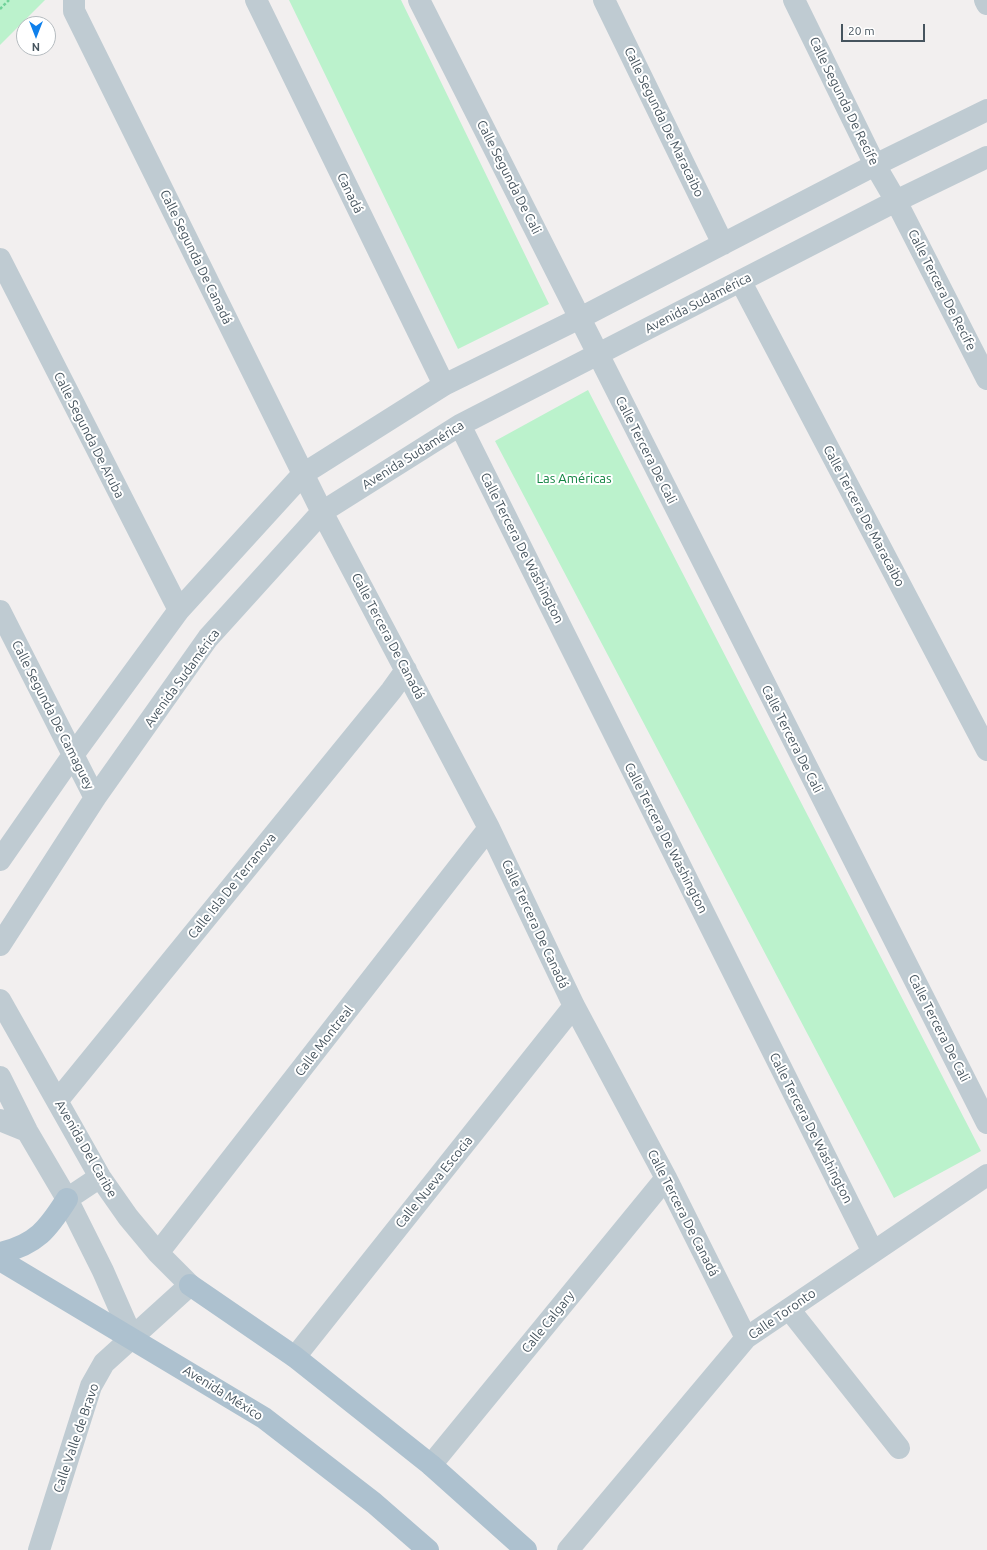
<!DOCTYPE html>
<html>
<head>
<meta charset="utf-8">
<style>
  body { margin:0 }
  #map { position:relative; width:987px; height:1550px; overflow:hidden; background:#f2efef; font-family:Ubuntu,sans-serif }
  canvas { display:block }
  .north { position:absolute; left:16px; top:16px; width:40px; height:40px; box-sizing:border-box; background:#fff; border:1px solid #b5bbbf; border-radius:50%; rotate:180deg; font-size:11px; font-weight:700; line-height:16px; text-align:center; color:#46545e }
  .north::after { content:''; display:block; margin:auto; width:14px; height:18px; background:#0f80ec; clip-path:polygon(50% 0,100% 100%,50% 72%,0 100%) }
  .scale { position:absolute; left:841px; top:24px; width:84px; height:18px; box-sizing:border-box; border:2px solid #46545e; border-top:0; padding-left:5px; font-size:12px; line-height:14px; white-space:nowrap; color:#46545e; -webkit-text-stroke:3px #fff; paint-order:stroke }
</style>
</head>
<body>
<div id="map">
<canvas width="987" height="1550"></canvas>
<div class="north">N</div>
<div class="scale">20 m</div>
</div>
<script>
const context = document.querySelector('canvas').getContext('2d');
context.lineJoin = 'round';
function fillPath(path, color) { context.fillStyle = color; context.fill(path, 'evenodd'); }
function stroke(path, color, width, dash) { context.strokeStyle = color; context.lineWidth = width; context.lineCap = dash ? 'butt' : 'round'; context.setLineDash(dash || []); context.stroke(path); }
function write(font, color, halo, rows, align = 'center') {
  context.font = font + ' Ubuntu,sans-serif'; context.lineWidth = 4; context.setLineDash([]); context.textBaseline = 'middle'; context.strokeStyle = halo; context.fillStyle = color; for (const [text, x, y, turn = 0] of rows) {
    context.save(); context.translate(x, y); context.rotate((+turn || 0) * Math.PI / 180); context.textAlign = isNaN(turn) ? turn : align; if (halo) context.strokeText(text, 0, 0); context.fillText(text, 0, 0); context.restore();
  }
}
fillPath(new Path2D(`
  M0 0H45L0 45Z
  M289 0H401L549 304 458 349Z
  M588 390 981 1151 894 1198 495 441Z`), '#bbf2cc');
stroke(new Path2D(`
  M0 9 9 0`), '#71d29a', 2.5, [3, 2]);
stroke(new Path2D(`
  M74 0V11L322 512 489 828 574 1006 666 1178 746 1338
  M256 0 444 385
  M419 0 987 1123
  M604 0 723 244
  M794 0 875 165 896 201 987 379
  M985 0 987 4
  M0 259 179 610
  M741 282 987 750
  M460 425 873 1252
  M0 611 95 798
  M0 860 73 755 179 610 303 474 444 385 580 318 875 165 987 110
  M0 945 95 798 208 638 322 512 460 425 896 201 987 157
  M0 1000 100 1177 128 1217 158 1253 190 1285 104 1363 91 1386 39 1550
  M0 1077 27 1131 67 1199 103 1271 132 1337
  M58 1100 391 691 406 670
  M0 1120 27 1131
  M67 1199 100 1177
  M158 1253 489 828
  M789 1309 899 1448
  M295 1357 574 1006
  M431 1465 666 1178
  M568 1550 746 1338 987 1175`), '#bfcbd2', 22);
stroke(new Path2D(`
  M0 1253C36 1245 48 1229 67 1199
  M0 1260 264 1418 374 1503 428 1550
  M190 1285 295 1357 431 1465 526 1550`), '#adc1cf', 22);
write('13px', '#46545e', '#fff', [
  ["Calle Segunda De Recife",844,101,64],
  ["Calle Segunda De Maracaibo",664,122,64],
  ["Calle Segunda De Cali",509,177,63],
  ["Canadá",350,193,64],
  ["Calle Segunda De Canadá",196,257,64],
  ["Calle Tercera De Recife",942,290,63],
  ["Avenida Sudamérica",698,303,-27],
  ["Calle Segunda De Aruba",89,435,63],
  ["Calle Tercera De Cali",646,450,63],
  ["Avenida Sudamérica",413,455,-32],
  ["Calle Tercera De Maracaibo",864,516,62],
  ["Calle Tercera De Washington",522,548,63],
  ["Calle Tercera De Canadá",388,636,62],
  ["Avenida Sudamérica",182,678,-54],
  ["Calle Segunda De Camaguey",53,715,63],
  ["Calle Tercera De Cali",792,739,63],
  ["Calle Tercera De Washington",666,838,63],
  ["Calle Isla De Terranova",232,886,-51],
  ["Calle Tercera De Canadá",535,924,65],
  ["Calle Tercera De Cali",939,1028,63],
  ["Calle Montreal",324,1041,-52],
  ["Calle Tercera De Washington",811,1128,63],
  ["Avenida Del Caribe",86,1149,60],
  ["Calle Nueva Escocia",434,1182,-51],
  ["Calle Tercera De Canadá",683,1213,63],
  ["Calle Toronto",782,1314,-35],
  ["Calle Calgary",548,1322,-51],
  ["Avenida México",223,1393,32],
  ["Calle Valle de Bravo",76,1438,-71]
]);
write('13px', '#128442', '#fff', [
  ["Las Américas",574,479]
]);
</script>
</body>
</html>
